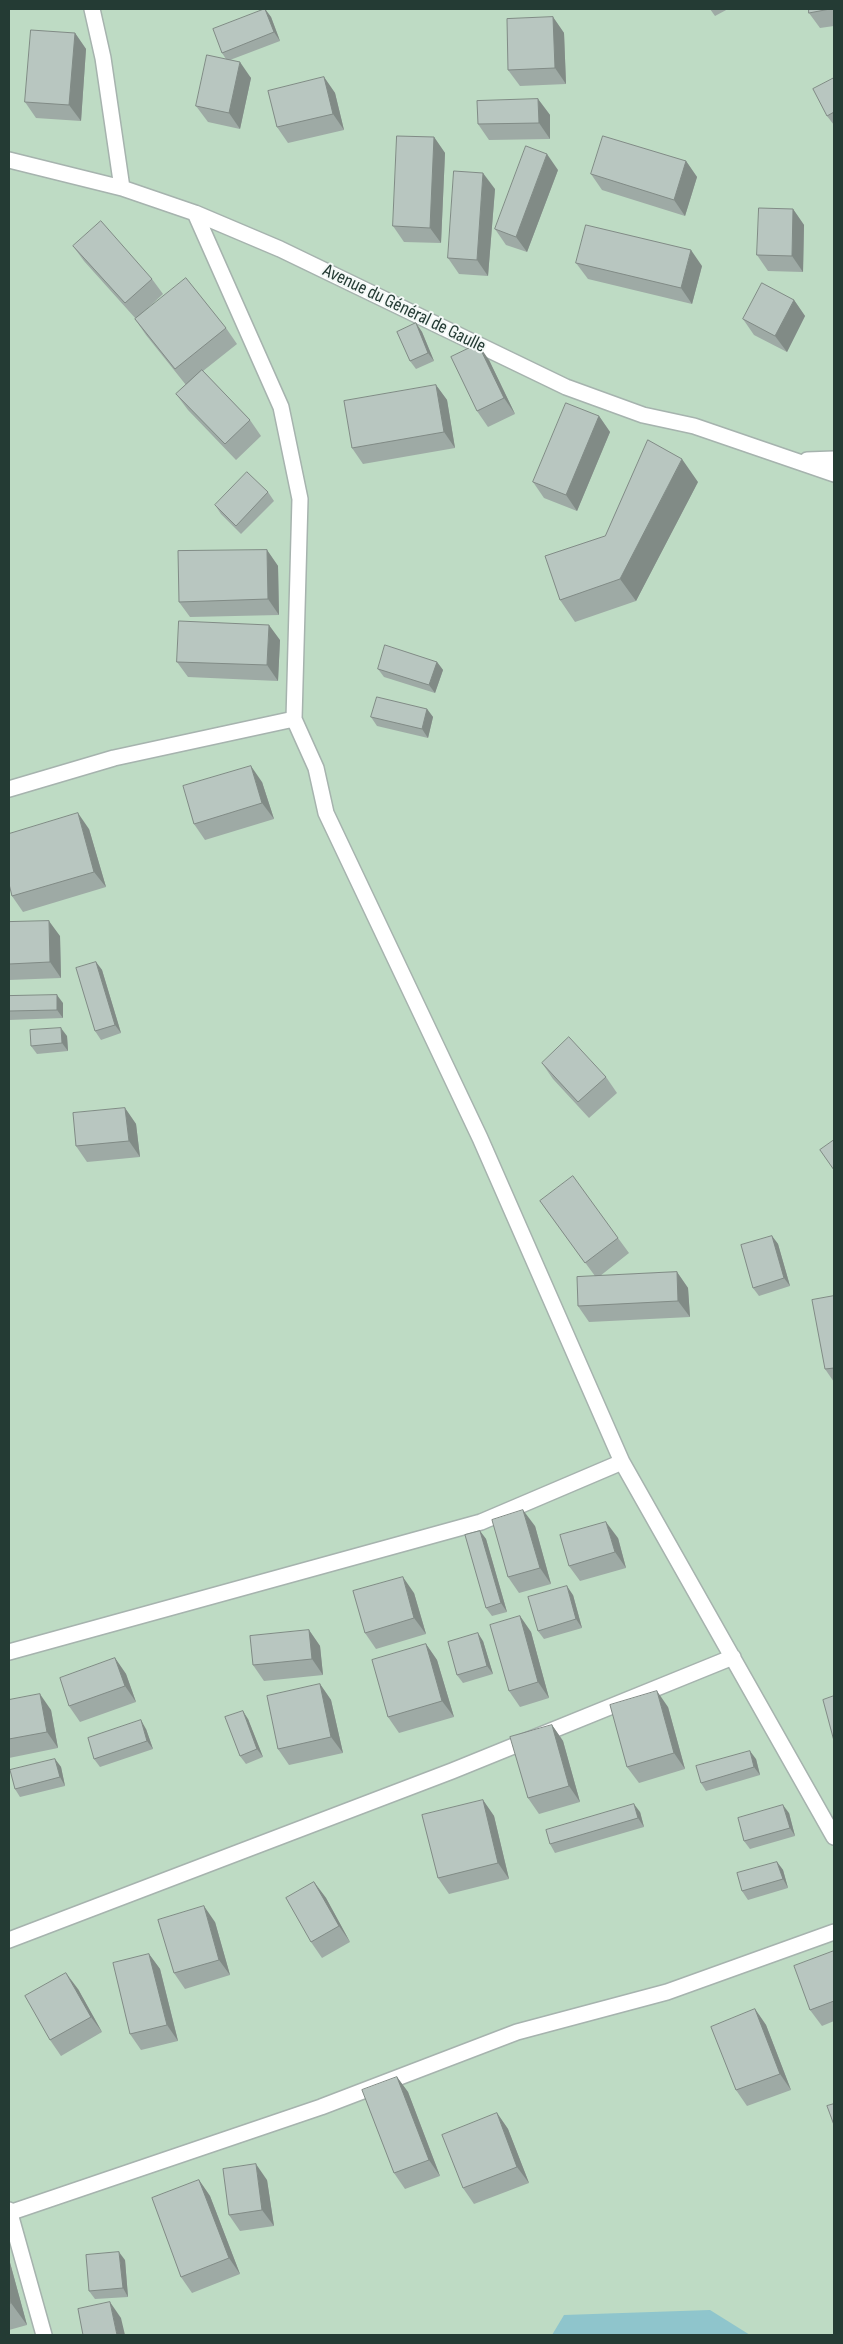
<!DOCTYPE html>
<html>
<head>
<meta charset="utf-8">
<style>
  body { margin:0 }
  #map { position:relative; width:843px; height:2344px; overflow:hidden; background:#e3ece7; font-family:"Sofia Sans Condensed",sans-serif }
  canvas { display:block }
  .frame { position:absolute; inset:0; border:10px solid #243b34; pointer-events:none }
</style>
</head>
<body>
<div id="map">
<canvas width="843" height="2344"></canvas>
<div class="frame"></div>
</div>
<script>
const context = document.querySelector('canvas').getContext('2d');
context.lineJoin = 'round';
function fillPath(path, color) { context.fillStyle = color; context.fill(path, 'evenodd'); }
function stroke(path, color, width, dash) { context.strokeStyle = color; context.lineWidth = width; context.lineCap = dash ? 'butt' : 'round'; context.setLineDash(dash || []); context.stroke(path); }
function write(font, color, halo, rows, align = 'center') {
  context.font = font + ' "Sofia Sans Condensed",sans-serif'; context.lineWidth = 4; context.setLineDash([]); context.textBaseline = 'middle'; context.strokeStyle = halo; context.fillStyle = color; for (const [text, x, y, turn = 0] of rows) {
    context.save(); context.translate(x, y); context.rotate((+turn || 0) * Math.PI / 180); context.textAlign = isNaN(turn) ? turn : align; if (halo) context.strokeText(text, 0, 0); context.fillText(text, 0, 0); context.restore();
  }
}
fillPath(new Path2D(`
  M9 9H834V2335H9Z`), '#bedbc4');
fillPath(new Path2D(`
  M710 2310 750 2335H552L564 2315Z`), '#8fc5cc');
const street = new Path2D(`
  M92 9 103 58 122 188
  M9 160 122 188 195 213 280 249 566 387 643 415 694 426 834 474
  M195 213 281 407 300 499 294 719 316 768 326 813 480 1138 622 1462 834 1837
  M807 460 834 459
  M9 789 114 758 294 719
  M9 1652 481 1522 622 1462
  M9 1940 452 1771 733 1657
  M9 2210 44 2335
  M9 2213 321 2107 517 2032 667 1992 834 1932`);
stroke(street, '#a6b3ae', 18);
stroke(street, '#fff', 15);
fillPath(new Path2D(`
  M265 9 271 17 280 41 230 60 251 78 240 129 208 122 196 106 226 59 222 53Z
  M710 9H728L715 16Z
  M809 9H834V26L820 28 809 13Z
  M553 17 564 33 566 84 520 86 508 70Z
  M75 33 86 49 81 121 36 118 25 102Z
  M324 77 335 93 344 130 288 143 277 127Z
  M834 78V125L827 116Z
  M538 99 550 115V139L489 140 478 124Z
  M434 137 445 153 441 243 404 242 393 226Z
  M686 161 697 177 685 216 602 190 591 174Z
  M558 170 527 252 506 245 495 229Z
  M495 189 488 276 459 274 448 258Z
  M793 209 804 225 803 272 768 271 757 255Z
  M73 246 152 279 163 294 136 319 226 328 237 344 203 371 250 420 261 436 236 460 188 410 176 394 186 385 146 335 135 319H136L84 261Z
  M576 263 702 266 692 304 588 279Z
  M794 300 805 316 787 352 754 335 743 319Z
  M416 323 422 332 434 361 416 369 410 361Z
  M489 360 515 414 488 427 477 411Z
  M436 385 447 400 455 448 363 464 352 448Z
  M599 416 610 432 577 511 544 498 533 482Z
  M698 482 636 601 575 622 560 600 605 536Z
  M268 492 274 501 241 534 221 514 215 505Z
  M267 550 278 566 279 615 190 617 179 602Z
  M280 640 278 681 188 677 177 662Z
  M437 662 443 670 435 693 384 677 378 669Z
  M427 709 433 717 428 738 377 726 371 717Z
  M262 782 274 819 205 840 194 824Z
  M89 829 106 887 23 912 12 896Z
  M9 922 60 936 61 978 9 980Z
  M96 962 102 970 121 1033 101 1040 95 1031Z
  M9 996 63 1003V1018L9 1020Z
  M67 1036 68 1051 37 1054 31 1046Z
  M542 1063 606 1077 617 1093 589 1118 553 1079Z
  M125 1108 136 1124 140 1157 87 1162 76 1146Z
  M540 1201 618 1238 629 1253 600 1276 677 1272 688 1288 690 1317 589 1322 578 1306 595 1276Z
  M772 1236 778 1244 790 1286 759 1296 753 1288Z
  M834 1296V1382L825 1369Z
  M535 1526 551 1584 519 1593 508 1577Z
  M480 1531 486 1539 507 1612 492 1616 486 1608Z
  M618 1538 626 1568 580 1581 569 1566Z
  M414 1593 426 1634 376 1649 365 1633Z
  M573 1595 582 1628 544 1639 538 1631Z
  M520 1616 531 1632 549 1698 520 1707 509 1691Z
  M309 1630 320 1646 323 1675 264 1681 253 1665Z
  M483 1641 493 1674 463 1683 457 1675Z
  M426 1644 437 1660 454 1717 399 1733 388 1717Z
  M115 1658 126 1674 136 1702 80 1722 69 1706Z
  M320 1684 331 1700 343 1753 289 1765 278 1749Z
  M9 1700 51 1710 58 1748 9 1758Z
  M668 1707 685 1769 639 1783 627 1767Z
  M248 1719 263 1757 246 1764 240 1756Z
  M552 1725 563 1741 580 1802 539 1814 528 1798Z
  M146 1729 153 1749 100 1767 94 1759Z
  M55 1759 61 1767 65 1786 20 1797 15 1789Z
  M756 1759 760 1775 706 1791 701 1783Z
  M483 1800 494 1816 509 1879 449 1894 438 1878Z
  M640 1812 644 1827 555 1853 550 1844Z
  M789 1813 795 1836 750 1849 744 1841Z
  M777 1862 783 1870 788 1888 748 1900 742 1891Z
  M314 1882 326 1898 350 1942 322 1958 311 1942Z
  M215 1922 230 1975 185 1989 174 1973Z
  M834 1951V2021L822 2026 810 2010Z
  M149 1954 160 1969 178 2041 141 2050 130 2034Z
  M78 1989 102 2032 61 2056 50 2040Z
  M755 2009 766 2025 791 2090 747 2106 736 2090Z
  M397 2077 408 2092 440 2176 405 2189 394 2173Z
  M497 2113 508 2129 529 2183 474 2204 463 2188Z
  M199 2180 210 2196 240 2274 192 2293 181 2277Z
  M267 2180 274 2226 240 2231 229 2215Z
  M9 2259 27 2325 9 2330Z
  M125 2260 128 2297 95 2299 89 2291Z`), '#9eaaa5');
fillPath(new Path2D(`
  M265 9 271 17 280 41 274 32Z
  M553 17 564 33 566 84 555 68Z
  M75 33 86 49 81 121 69 105Z
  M240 62 251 78 240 129 229 113Z
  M324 77 335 93 344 130 333 114Z
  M538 99 550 115V139L539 123Z
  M434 137 445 153 441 243 430 228Z
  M547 154 558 170 527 252 516 237Z
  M686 161 697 177 685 216 674 200Z
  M483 173 495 189 488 276 477 260Z
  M793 209 804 225 803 272 792 256Z
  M691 250 702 266 692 304 681 288Z
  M794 300 805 316 787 352 775 336Z
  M416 323 422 332 434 361 428 353Z
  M478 344 489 360 515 414 504 398Z
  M436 385 447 400 455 448 444 432Z
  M599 416 610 432 577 511 566 495Z
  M682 459 698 482 636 601 620 579Z
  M267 550 278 566 279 615 268 599Z
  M269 625 280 640 278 681 267 665Z
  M437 662 443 670 435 693 429 685Z
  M427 709 433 717 428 738 422 729Z
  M251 766 262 782 274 819 262 803Z
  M78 813 89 829 106 887 94 872Z
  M49 921 60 936 61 978 50 962Z
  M96 962 102 970 121 1033 115 1025Z
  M57 995 63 1003V1018L57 1010Z
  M61 1028 67 1036 68 1051 62 1043Z
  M125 1108 136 1124 140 1157 129 1141Z
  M772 1236 778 1244 790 1286 784 1278Z
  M677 1272 688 1288 690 1317 678 1301Z
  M523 1510 535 1526 551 1584 540 1568Z
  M606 1522 618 1538 626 1568 615 1552Z
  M480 1531 486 1539 507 1612 501 1603Z
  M403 1577 414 1593 426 1634 414 1618Z
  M567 1586 573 1595 582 1628 576 1619Z
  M520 1616 531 1632 549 1698 538 1682Z
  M309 1630 320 1646 323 1675 312 1659Z
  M478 1633 483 1641 493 1674 487 1666Z
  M426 1644 437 1660 454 1717 442 1701Z
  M115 1658 126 1674 136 1702 125 1686Z
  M320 1684 331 1700 343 1753 331 1737Z
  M657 1691 668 1707 685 1769 674 1753Z
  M40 1694 51 1710 58 1748 47 1732Z
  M243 1711 248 1719 263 1757 257 1749Z
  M141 1720 146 1729 153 1749 147 1741Z
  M552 1725 563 1741 580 1802 569 1786Z
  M750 1751 756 1759 760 1775 754 1767Z
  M55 1759 61 1767 65 1786 60 1777Z
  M483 1800 494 1816 509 1879 498 1863Z
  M634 1804 640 1812 644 1827 638 1818Z
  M783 1805 789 1813 795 1836 790 1828Z
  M777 1862 783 1870 788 1888 783 1879Z
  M314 1882 326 1898 350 1942 339 1926Z
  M204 1906 215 1922 230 1975 219 1960Z
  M149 1954 160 1969 178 2041 167 2025Z
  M66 1973 78 1989 102 2032 91 2017Z
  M755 2009 766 2025 791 2090 780 2074Z
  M397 2077 408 2092 440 2176 429 2160Z
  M497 2113 508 2129 529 2183 517 2167Z
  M256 2164 267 2180 274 2226 262 2210Z
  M199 2180 210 2196 240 2274 229 2258Z
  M119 2252 125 2260 128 2297 123 2288Z
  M9 2259 27 2325 11 2303 9 2295Z
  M110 2302 121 2318 125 2335H117Z`), '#818b86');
const building = new Path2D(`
  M265 9 274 32 222 53 213 29Z
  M809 9H830L809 13Z
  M553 17 555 68 508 70 507 19Z
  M31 30 75 33 69 105 25 102Z
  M207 55 240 62 229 113 196 106Z
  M324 77 333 114 277 127 268 91Z
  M834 78V112L827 116 813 89Z
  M538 99 539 123 478 124 477 101Z
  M397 136 434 137 430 228 393 226Z
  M603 136 686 161 674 200 591 174Z
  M526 146 547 154 516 237 495 229Z
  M454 171 483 173 477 260 448 258Z
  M759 208 793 209 792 256 757 255Z
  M101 221 152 279 125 303 73 246Z
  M586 225 691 250 681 288 576 263Z
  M186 278 226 328 175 369 135 319Z
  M762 283 794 300 775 336 743 319Z
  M416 323 428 353 410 361 397 332Z
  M478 344 504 398 477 411 451 357Z
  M202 370 250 420 225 444 176 394Z
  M436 385 444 432 352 448 344 401Z
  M566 403 599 416 566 495 533 482Z
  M648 440 682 459 620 579 560 600 545 556 605 536Z
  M247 472 268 492 236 526 215 505Z
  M267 550 268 599 179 602 178 551Z
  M179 621 269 625 267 665 177 662Z
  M385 645 437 662 429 685 378 669Z
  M377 697 427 709 422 729 371 717Z
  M251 766 262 803 194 824 183 786Z
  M78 813 94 872 12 896 9 884V834Z
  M49 921 50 962 9 964V922Z
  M96 962 115 1025 95 1031 76 968Z
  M57 995V1010L9 1011V996Z
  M61 1028 62 1043 31 1046 30 1030Z
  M569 1037 606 1077 578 1102 542 1063Z
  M125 1108 129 1141 76 1146 73 1113Z
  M834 1140V1170L820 1150Z
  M573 1176 618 1238 585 1263 540 1201Z
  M772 1236 784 1278 753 1288 741 1245Z
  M677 1272 678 1301 578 1306 577 1277Z
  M834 1296V1368L825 1369 812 1300Z
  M523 1510 540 1568 508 1577 492 1520Z
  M606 1522 615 1552 569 1566 560 1535Z
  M480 1531 501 1603 486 1608 465 1535Z
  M403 1577 414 1618 365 1633 353 1591Z
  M567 1586 576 1619 538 1631 528 1597Z
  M520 1616 538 1682 509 1691 490 1625Z
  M309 1630 312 1659 253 1665 250 1636Z
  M478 1633 487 1666 457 1675 448 1642Z
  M426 1644 442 1701 388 1717 372 1660Z
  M115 1658 125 1686 69 1706 60 1678Z
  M320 1684 331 1737 278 1749 267 1696Z
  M657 1691 674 1753 627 1767 610 1705Z
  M40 1694 47 1732 9 1739V1700Z
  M834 1696V1741L823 1700Z
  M243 1711 257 1749 240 1756 225 1717Z
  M141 1720 147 1741 94 1759 88 1738Z
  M552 1725 569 1786 528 1798 510 1737Z
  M750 1751 754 1767 701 1783 696 1766Z
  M55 1759 60 1777 15 1789 10 1770Z
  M483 1800 498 1863 438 1878 422 1815Z
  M634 1804 638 1818 550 1844 546 1830Z
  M783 1805 790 1828 744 1841 738 1818Z
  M777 1862 783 1879 742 1891 737 1873Z
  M314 1882 339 1926 311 1942 286 1898Z
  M204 1906 219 1960 174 1973 158 1920Z
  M834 1951V2001L810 2010 794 1966Z
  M149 1954 167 2025 130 2034 113 1963Z
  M66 1973 91 2017 50 2040 25 1996Z
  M755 2009 780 2074 736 2090 711 2027Z
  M397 2077 429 2160 394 2173 362 2090Z
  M834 2104V2125L827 2106Z
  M497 2113 517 2167 463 2188 442 2135Z
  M256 2164 262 2210 229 2215 223 2169Z
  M199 2180 229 2258 181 2277 152 2198Z
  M119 2252 123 2288 89 2291 86 2255Z
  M9 2295 11 2303H9Z
  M110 2302 117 2335H83L78 2309Z`);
fillPath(building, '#b8c6c0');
stroke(building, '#818b86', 1);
write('19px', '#243b34', '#f3f8f6', [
  ["Avenue du Général de Gaulle",404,309,26]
]);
</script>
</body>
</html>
